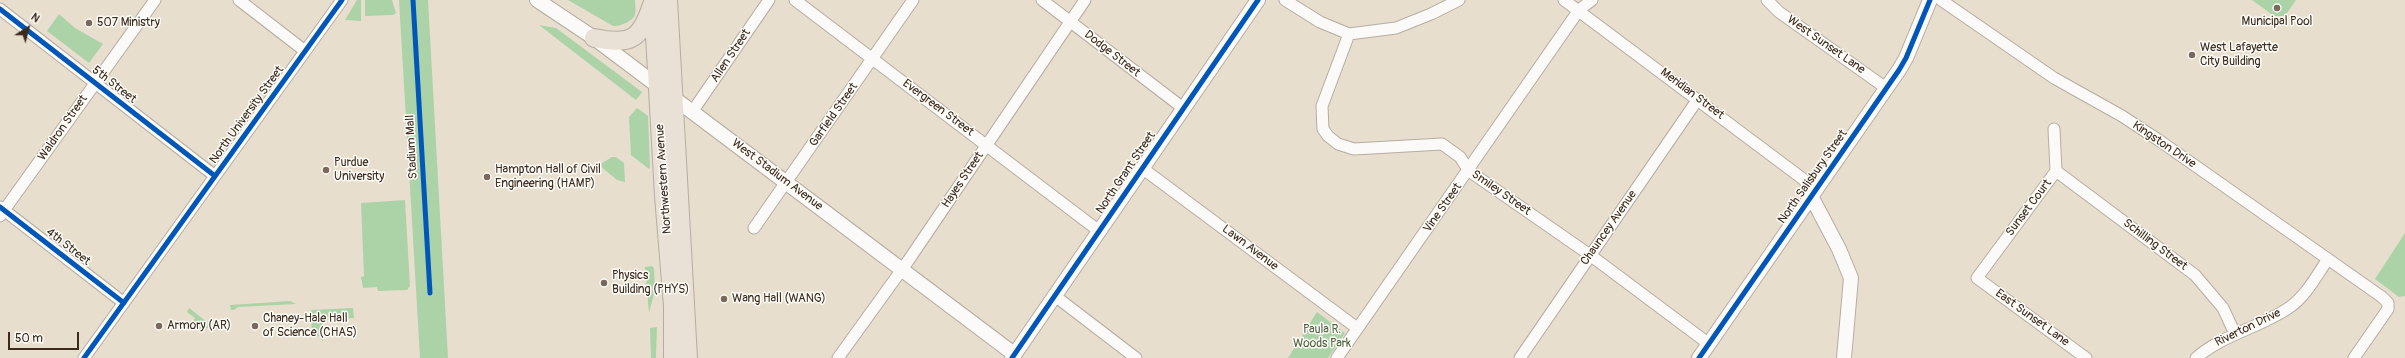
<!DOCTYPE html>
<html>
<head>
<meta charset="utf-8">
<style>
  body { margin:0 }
  #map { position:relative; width:2405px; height:358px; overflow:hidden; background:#e8dece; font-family:Pangolin,sans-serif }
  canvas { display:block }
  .north { position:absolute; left:8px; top:8px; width:40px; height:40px; -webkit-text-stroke:3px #fdfcf7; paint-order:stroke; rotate:36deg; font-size:11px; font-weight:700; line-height:16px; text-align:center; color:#3b2a1e }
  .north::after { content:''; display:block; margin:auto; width:14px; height:18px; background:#3b2a1e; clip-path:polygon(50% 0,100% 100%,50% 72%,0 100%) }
  .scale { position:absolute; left:8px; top:332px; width:71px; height:18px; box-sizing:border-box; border:2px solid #3b2a1e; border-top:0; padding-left:5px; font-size:12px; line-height:14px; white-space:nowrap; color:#3b2a1e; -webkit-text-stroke:3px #fdfcf7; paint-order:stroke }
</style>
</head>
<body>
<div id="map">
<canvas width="2405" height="358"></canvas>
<div class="north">N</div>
<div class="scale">50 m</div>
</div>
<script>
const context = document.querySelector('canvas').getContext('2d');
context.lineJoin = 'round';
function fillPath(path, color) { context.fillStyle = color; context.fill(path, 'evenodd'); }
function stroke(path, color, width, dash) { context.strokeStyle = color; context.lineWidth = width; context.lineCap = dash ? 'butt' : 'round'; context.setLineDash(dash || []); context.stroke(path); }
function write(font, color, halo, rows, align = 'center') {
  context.font = font + ' Pangolin,sans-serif'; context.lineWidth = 3; context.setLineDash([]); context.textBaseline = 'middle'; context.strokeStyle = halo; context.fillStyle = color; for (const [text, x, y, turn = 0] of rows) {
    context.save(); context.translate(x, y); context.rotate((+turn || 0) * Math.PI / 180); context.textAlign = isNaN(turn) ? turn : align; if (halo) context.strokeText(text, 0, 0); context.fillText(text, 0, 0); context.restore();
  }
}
fillPath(new Path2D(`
  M357 0H361V21L345 20Z
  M365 0H392L396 13 393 15 365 16Z
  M399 0H428L448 358H420Z
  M568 0H635C635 4 636 10 635 14 634 21 619 27 613 26Z
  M2252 0H2296L2285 16H2274Z
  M59 14 75 28 103 44 89 63 47 31Z
  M539 25 556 28 642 92 636 100Z
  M637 108 648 116 650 167 649 169 631 155 629 117Z
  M612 157H616L624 163 625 182 617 180 599 165Z
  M405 200 410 286 407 290 378 291 377 287 363 288 361 277 364 276 361 203Z
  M2405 233V296L2399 297 2375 279Z
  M652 266 654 268 655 290 649 313 645 267Z
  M290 301 296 304 238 307 234 310H231L230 305Z
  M189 308 207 322 208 328 200 329 192 323 195 318 187 312Z
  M353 308 354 318 323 320V342L320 336 312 337 311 310Z
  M1317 312 1345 333 1328 358H1288Z
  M657 327 656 358H651L650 328Z`), '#acd2a8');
const minor = new Path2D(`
  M239 0 305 51
  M795 0 1099 231
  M1042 0 1183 108
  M1285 0 1320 22 1349 34 1396 28 1431 14 1459 0
  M1564 0 1803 179 1809 186 1811 196
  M1767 0 1779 12 1886 88
  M1941 0 2054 78 2122 116 2160 141 2382 297 2388 303V309L2354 358
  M0 9 215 176
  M1349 34 1322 106 1323 129 1328 136 1338 144 1354 149 1442 144 1460 157 1469 171 1590 255 1709 344
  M692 112 769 0
  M2054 129 2056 171 1977 278 2086 358
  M1142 168 1357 328
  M2056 171 2195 275 2223 308 2235 334
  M0 207 124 303
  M0 216 155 0
  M754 228 913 0
  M1055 296 1136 358
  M84 358 342 0
  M838 358 908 261 1085 0
  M1337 358 1579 10 1592 0
  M1520 358 1698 99
  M2196 358C2223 334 2260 328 2290 307 2306 296 2317 275 2328 259`);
const tertiary = new Path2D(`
  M537 0 594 38 1014 354
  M1811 196 1839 249 1851 278 1844 358
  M1012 358 1258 0
  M1699 358 1899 70 1906 58 1930 0`);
const primary = new Path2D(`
  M653 0 664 196 673 306V358
  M668 0 688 358
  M594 38C630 45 640 41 652 5`);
stroke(minor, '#b5ada1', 13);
stroke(tertiary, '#b5ada1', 16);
stroke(primary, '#b5ada1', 20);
stroke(minor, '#fcfaf8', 11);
stroke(tertiary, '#fcfaf8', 14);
stroke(primary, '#e9e1d5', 18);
stroke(new Path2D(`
  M413 0 430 293
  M0 9 215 176
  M0 207 124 303
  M84 358 342 0
  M1012 358 1258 0
  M1699 358 1899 70 1906 58 1930 0`), '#0057b8', 5);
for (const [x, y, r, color] of [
  [2277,8,4,"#78695c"],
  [89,23,4,"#78695c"],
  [2192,55,4,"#78695c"],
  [326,170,4,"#78695c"],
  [487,177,4,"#78695c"],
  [604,283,4,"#78695c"],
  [724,299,4,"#78695c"],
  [159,326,4,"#78695c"],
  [255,326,4,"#78695c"]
]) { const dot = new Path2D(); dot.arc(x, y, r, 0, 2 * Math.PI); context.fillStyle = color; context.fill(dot); stroke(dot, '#fdfcf7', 1.5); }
write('12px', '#3b2a1e', '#fdfcf7', [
  ["Municipal Pool",2277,22,"center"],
  ["507 Ministry",97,23],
  ["West Lafayette",2200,48],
  ["City Building",2200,62],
  ["Purdue",334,163],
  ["University",334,177],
  ["Hampton Hall of Civil",495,170],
  ["Engineering (HAMP)",495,184],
  ["Physics",612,276],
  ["Building (PHYS)",612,290],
  ["Wang Hall (WANG)",732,299],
  ["Chaney-Hale Hall",263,319],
  ["of Science (CHAS)",263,333],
  ["Armory (AR)",167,326]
], 'left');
write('12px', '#3b2a1e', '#fdfcf7', [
  ["West Sunset Lane",1826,45,35],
  ["Dodge Street",1112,54,38],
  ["Allen Street",731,56,-56],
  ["5th Street",114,85,38],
  ["Meridian Street",1692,94,37],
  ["Evergreen Street",938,108,37],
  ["North University Street",247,115,-54],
  ["Garfield Street",834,115,-55],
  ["Waldron Street",63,128,-55],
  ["Kingston Drive",2164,145,34],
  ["Stadium Mall",412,147,-93],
  ["North Grant Street",1126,173,-56],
  ["West Stadium Avenue",777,175,37],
  ["North Salisbury Street",1813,177,-55],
  ["Northwestern Avenue",664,179,-94],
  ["Hayes Street",963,180,-56],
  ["Smiley Street",1501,193,35],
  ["Vine Street",1443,208,-55],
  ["Sunset Court",2029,208,-53],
  ["Chauncey Avenue",1609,228,-55],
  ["Schilling Street",2155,245,37],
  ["4th Street",68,247,38],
  ["Lawn Avenue",1250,248,37],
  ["East Sunset Lane",2032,318,36],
  ["Riverton Drive",2248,328,-26]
]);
write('12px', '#516143', '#fdfcf7', [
  ["Paula R.",1322,330],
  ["Woods Park",1322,344]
]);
</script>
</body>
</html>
